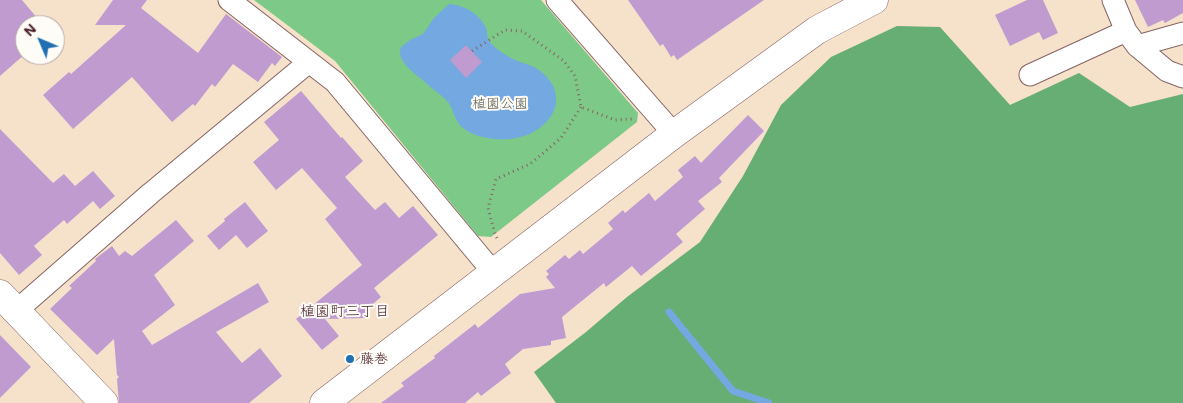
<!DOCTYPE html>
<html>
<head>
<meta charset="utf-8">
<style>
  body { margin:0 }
  #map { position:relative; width:1183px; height:403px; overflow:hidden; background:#f6e2cb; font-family:Mali,sans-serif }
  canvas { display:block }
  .north { position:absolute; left:15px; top:15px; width:50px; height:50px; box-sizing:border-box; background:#fdfcf7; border:1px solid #b5a4a5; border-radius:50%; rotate:315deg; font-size:14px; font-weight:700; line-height:20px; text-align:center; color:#4a1f2b }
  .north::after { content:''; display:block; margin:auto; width:18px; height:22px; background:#1f6fb2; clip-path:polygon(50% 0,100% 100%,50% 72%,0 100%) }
</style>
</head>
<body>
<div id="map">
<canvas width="1183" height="403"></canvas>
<div class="north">N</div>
</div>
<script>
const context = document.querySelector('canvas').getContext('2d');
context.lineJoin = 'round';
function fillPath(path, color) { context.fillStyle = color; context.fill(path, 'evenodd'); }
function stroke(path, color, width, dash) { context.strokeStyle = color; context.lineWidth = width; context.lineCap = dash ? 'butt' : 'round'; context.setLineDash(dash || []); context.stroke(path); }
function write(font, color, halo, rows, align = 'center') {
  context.font = font + ' Mali,"Klee One",sans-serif'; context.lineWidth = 4; context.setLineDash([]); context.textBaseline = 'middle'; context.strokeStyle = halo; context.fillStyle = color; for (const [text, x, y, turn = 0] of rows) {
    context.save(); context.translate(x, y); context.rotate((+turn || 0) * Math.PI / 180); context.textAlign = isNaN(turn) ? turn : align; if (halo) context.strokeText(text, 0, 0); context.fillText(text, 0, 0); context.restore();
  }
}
fillPath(new Path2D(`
  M254 0H541L638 113 637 122 491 237 478 236 335 61Z`), '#7dca88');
fillPath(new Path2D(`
  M897 26 940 27 1010 105 1079 73 1130 107 1183 94V403H556L534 372 586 332 627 297 700 242 743 176 781 105 831 57Z`), '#66ae74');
fillPath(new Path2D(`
  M449 4C464 5 480 14 486 28 487 31 487 36 488 39 492 47 504 54 511 58 520 63 531 64 539 70 564 88 561 116 535 131 516 143 481 142 463 128 454 121 454 110 448 102 441 94 432 89 425 82 416 74 395 61 401 47L410 40 423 34 434 18Z`), '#73a8e1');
stroke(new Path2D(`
  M669 312 733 391 769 403`), '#73a8e1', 7);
fillPath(new Path2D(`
  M0 0H22L43 25H25V54L0 76Z
  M113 0H147L141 8 198 53 226 14 282 57 275 66 272 63 258 82 233 64 215 87 212 84 195 106 193 104 172 122 132 77 73 129 43 95 69 72 71 74 126 25H95Z
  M628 0H764L677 60 674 55 671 57 663 44 660 46Z
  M1027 0H1043L1058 33 1043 40 1039 32 1010 46 995 15Z
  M1135 0H1183V13L1165 23 1163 20 1148 27Z
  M466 45 482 62 466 78 450 60Z
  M301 91 341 138 342 137 363 161 345 177 363 197 375 210 385 202 399 218 413 206 438 235 374 288 381 297 367 309 365 318 325 319 339 336 322 350 296 319 362 265 325 219 337 208 302 168 276 190 253 162 279 140 264 122Z
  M748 115 764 131 719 178 722 182 698 201 705 209 676 234 683 242 641 276 632 266 606 287 604 283 562 317 566 338 551 341V345L523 349 505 364 511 373 481 396 478 392 465 403H381L404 386 401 383 435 358 434 356 475 324 478 328 520 294 555 288 546 277 549 274 546 271 565 255 569 259 580 250 583 254 613 229 608 223 623 210 625 213 649 193 655 201 683 177 678 170 695 156 701 163Z
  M0 129 53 183 64 174 75 186 93 171 115 196 100 209 93 201 67 224 64 220 34 246 42 255 19 275 0 253Z
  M245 202 268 231 247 248 236 235 219 250 207 236 225 221 224 219Z
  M176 220 194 241 154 275 175 305 142 331 152 345 258 283 269 302 216 332 242 363 260 348 282 376 249 403H119L117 379 119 377 117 375 114 339 97 355 50 309 72 288 69 286 96 261 95 259 112 246 119 256 125 251 132 256Z
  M0 335 31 367 0 398Z`), '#bf9bd0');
const minor = new Path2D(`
  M229 0 335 82 493 272
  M557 0 674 134
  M1113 0 1126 31 1137 46 1183 33
  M1137 46 1167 71 1183 77
  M1030 75 1126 31
  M16 311 151 193 309 62`);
const tertiary = new Path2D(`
  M0 294 104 403
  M324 403 674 134 817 30 874 0`);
stroke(minor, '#866363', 23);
stroke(tertiary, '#866363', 29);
stroke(new Path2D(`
  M472 51 505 30 522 31 564 61 575 76 581 107 615 120 632 119
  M497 238 495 234 488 208 496 179 530 164 561 138 581 107`), '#866363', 3, [1, 4]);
stroke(minor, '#fff', 21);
stroke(tertiary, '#fff', 28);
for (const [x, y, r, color] of [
  [350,359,5,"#1f6fb2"]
]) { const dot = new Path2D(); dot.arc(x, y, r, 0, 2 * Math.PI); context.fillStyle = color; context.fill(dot); stroke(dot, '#fdfcf7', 2); }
write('14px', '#5c5b4c', '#fdfcf7', [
  ["植園公園",500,104]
]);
write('14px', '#4a1f2b', '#fdfcf7', [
  ["藤巻",360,359]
], 'left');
write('15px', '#4a1f2b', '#fdfcf7', [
  ["植園町三丁目",345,311]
]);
</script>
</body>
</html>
